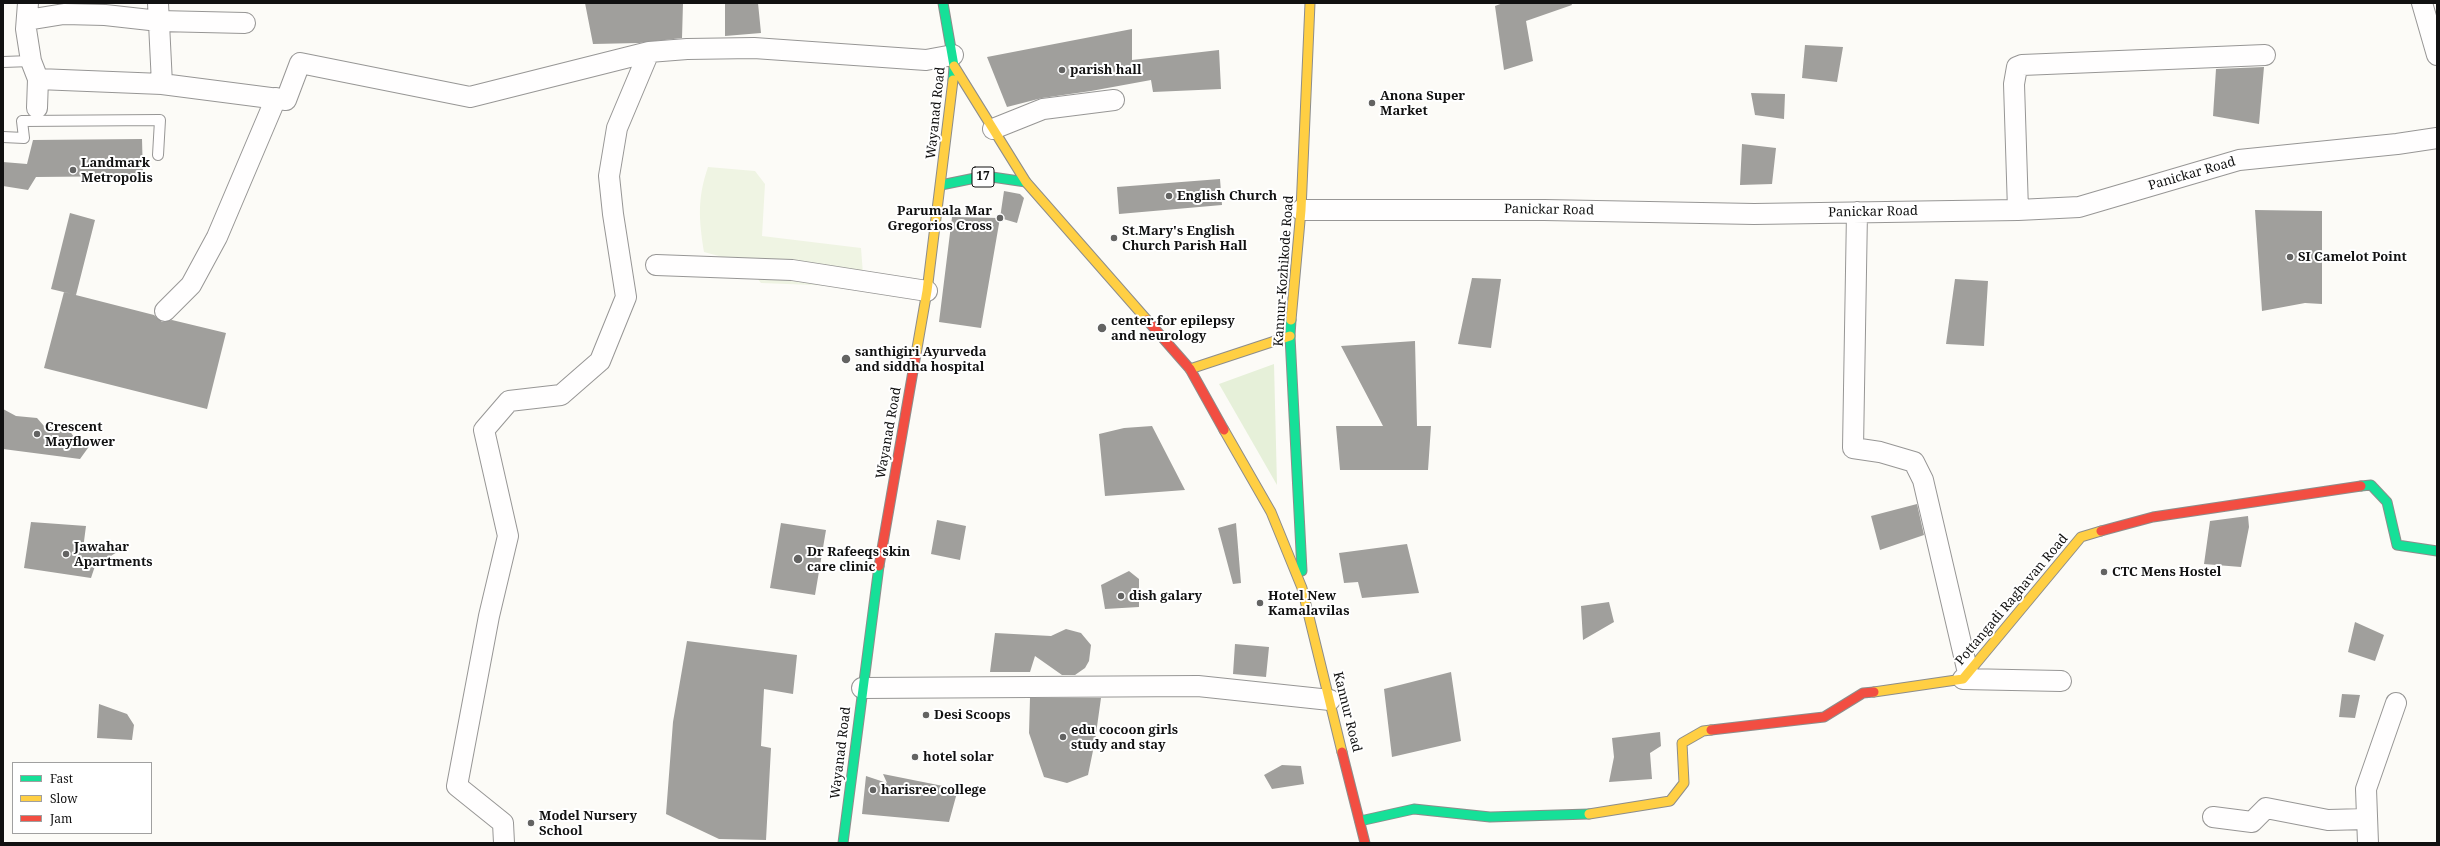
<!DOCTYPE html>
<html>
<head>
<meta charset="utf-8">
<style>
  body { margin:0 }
  #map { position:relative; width:2440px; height:846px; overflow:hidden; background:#fcfbf7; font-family:"Noto Serif",serif }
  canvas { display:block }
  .frame { position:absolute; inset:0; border:4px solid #111; pointer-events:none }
  .legend { position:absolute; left:12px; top:762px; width:140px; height:72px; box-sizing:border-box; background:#fff; border:1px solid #a0a0a0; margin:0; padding:5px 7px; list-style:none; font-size:12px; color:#111 }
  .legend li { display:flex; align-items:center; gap:8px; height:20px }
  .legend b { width:20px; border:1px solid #a0a0a0 }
</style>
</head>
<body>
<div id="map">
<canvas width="2440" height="846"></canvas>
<div class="frame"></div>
<ul class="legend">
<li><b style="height:5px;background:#16e098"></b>Fast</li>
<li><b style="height:5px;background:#ffcf43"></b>Slow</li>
<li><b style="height:5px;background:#f24e42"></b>Jam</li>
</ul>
</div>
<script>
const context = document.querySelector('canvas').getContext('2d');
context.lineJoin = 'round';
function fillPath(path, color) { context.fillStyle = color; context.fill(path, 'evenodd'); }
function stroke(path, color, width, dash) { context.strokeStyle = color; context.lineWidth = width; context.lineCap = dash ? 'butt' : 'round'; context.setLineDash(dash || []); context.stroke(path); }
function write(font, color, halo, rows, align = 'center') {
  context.font = font + ' "Noto Serif",serif'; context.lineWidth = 4; context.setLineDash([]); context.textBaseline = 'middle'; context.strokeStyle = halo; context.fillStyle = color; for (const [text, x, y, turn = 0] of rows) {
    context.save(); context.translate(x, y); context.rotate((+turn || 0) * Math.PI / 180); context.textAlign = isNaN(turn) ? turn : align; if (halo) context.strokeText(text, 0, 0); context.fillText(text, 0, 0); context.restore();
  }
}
fillPath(new Path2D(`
  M1274 364 1277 485 1219 384Z`), '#e6f0d9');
fillPath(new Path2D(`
  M708 167 755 171 765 184 762 236 861 248 864 287 761 283 745 263 704 252C699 220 697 199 708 167Z`), '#eff4e3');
fillPath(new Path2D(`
  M585 3H683L682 38 639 43 593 44Z
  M725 3H758L761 33 725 36Z
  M1503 3H1571L1572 5 1526 21 1533 61 1504 70 1495 6Z
  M1132 29V60L1219 50 1221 89 1153 92 1151 80 1091 91 1042 98 1007 107 987 57Z
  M1805 45 1843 47 1837 82 1802 78Z
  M2264 67 2259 124 2213 116 2216 69Z
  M1751 93 1785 94 1784 119 1755 115Z
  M142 139 143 176 36 177 28 190 3 186V162L27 164 33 140Z
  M1742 144 1776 148 1772 184 1740 185Z
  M1220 179 1222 205 1119 214 1117 187Z
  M1004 191 1020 194 1024 198 1017 223 1000 218Z
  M2255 210 2322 211V304L2305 303 2262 311Z
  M70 213 95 220 76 295 51 289Z
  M952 217 1000 218 981 328 939 322Z
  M1472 278 1501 279 1491 348 1458 344Z
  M1955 279 1988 281 1984 346 1946 344Z
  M64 292 154 315 162 322 172 320 226 333 207 409 44 368Z
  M1415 341 1417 426H1431L1428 470H1340L1336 426H1383L1341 346Z
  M3 409 16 416 37 418 44 426 69 430 74 437 93 441 80 459 3 449Z
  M1152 426 1185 490 1105 496 1099 434 1124 428Z
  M1917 504 1924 535 1880 550 1871 516Z
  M2248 516 2249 527 2241 567 2204 564 2210 521Z
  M937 520 966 526 960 560 931 554Z
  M31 522 86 526 83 549 125 547 95 566 91 578 24 568Z
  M781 523 826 530 815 595 770 588Z
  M1236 523 1241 583 1233 584 1218 528Z
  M1407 544 1419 593 1362 598 1358 582 1344 583 1339 553Z
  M1129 571 1139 579V607L1105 609 1101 585Z
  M1609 602 1614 622 1583 640 1581 606Z
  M2355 622 2384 635 2375 661 2348 652Z
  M1066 629 1081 633 1091 645 1089 661 1085 668 1075 675H1062L1035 656 1030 672H990L995 633 1051 636Z
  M687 641 797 655 793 694 764 689 761 746 771 748 766 840 719 839 666 814 673 722Z
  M1235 644 1269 647 1266 677 1233 674Z
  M1451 672 1461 741 1392 757 1384 689Z
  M2342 694 2360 695 2355 718 2339 717Z
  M1030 698H1101L1095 741 1088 775 1067 783 1044 777 1029 733Z
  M99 704 127 714 134 725 132 740 97 738Z
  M1660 732 1661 746 1650 753 1652 779 1609 782 1614 757 1612 738Z
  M1282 765 1301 766 1304 784 1272 789 1264 775Z
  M883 774 958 789 949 822 862 814 866 776 887 783Z`), '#a09f9c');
const lane = new Path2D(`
  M3 62 31 61
  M3 137 24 138 22 121 160 120 158 155`);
const street = new Path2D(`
  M28 3 26 29 31 61 38 79 37 108
  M158 3 162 84
  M2422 3 2437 55
  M27 20 64 14 105 15 159 21 245 23
  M38 79 162 84 286 100 300 63 470 97 649 52 687 49 754 48 926 60 953 55
  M993 129 1043 109 1114 100
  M1301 210H1544L1754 214 2018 210 2079 207 2239 160 2397 144 2437 138
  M2018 210 2014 84 2017 67 2022 65 2265 55
  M1857 212 1853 448 1880 452 1914 462 1923 480 1968 673
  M656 265 792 270 927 291
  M165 311 191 285 217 237 276 98
  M1963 679 2061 681
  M862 688 1198 686 1330 700
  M2213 817 2252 822 2266 808 2328 820 2366 819
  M504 843 503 823 457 786 489 616 508 536 484 430 509 401 561 395 600 361 626 297 613 214 609 176 617 128 649 52
  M2368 843 2366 789 2396 703`);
const fast = new Path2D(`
  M943 3 954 66 953 80
  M941 185 985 176 1026 182
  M1291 320 1290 336 1302 571
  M2361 486 2371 485 2387 502 2397 545 2437 551
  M1360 821 1414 809 1490 817 1589 814
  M843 843 879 566`);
const slow = new Path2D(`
  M954 66 1026 182 1147 320
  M1291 320 1301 210 1310 3
  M916 354 927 291 953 80
  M1190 369 1290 336
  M1224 430 1271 512 1302 588 1342 752
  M1874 692 1963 679 2081 537 2101 531
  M1589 814 1670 801 1684 783 1682 743 1703 731 1711 730`);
const jam = new Path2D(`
  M1147 320 1190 369 1224 430
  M2101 531 2153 517 2361 486
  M879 566 916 354
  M1711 730 1824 717 1863 693 1874 692
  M1342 752 1365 843`);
stroke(lane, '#979695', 12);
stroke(street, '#979695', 22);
stroke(fast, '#8d8d8b', 11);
stroke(slow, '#8d8d8b', 11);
stroke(jam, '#8d8d8b', 11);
stroke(lane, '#fffefe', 10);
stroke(street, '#fffefe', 20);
stroke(fast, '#16e098', 9);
stroke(slow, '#ffcf43', 9);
stroke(jam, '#f24e42', 9);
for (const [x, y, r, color] of [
  [1062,70,4,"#636362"],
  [1372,103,4,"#636362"],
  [73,170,4,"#636362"],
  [1169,196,4,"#636362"],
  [1000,218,4,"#636362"],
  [1114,238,4,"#636362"],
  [2290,257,4,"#636362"],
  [1102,328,5,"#636362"],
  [846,359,5,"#636362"],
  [37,434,4,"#636362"],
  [66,554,4,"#636362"],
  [798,559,5,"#636362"],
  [2104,572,4,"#636362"],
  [1121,596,4,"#636362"],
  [1260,603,4,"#636362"],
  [926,715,4,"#636362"],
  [1063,737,4,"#636362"],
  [915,757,4,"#636362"],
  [873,790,4,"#636362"],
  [531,823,4,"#636362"]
]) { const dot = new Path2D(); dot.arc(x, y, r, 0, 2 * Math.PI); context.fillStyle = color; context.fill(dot); stroke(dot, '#fff', 1.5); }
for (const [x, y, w] of [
  [983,177,22]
]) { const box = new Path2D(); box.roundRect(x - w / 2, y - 10, w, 20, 3); context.fillStyle = '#fff'; context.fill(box); stroke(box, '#111', 1); }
write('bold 12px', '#111', null, [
  ["17",983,177]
]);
write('bold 13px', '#111', '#fff', [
  ["parish hall",1070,70],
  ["Anona Super",1380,96],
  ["Market",1380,111],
  ["Landmark",81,163],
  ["Metropolis",81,178],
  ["English Church",1177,196],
  ["Parumala Mar",992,211,"right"],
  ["Gregorios Cross",992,226,"right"],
  ["St.Mary's English",1122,231],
  ["Church Parish Hall",1122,246],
  ["SI Camelot Point",2298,257],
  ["center for epilepsy",1111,321],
  ["and neurology",1111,336],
  ["santhigiri Ayurveda",855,352],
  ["and siddha hospital",855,367],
  ["Crescent",45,427],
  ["Mayflower",45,442],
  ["Jawahar",74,547],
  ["Apartments",74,562],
  ["Dr Rafeeqs skin",807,552],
  ["care clinic",807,567],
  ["CTC Mens Hostel",2112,572],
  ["dish galary",1129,596],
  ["Hotel New",1268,596],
  ["Kamalavilas",1268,611],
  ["Desi Scoops",934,715],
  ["edu cocoon girls",1071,730],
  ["study and stay",1071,745],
  ["hotel solar",923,757],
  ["harisree college",881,790],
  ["Model Nursery",539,816],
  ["School",539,831]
], 'left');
write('13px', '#111', '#fff', [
  ["Wayanad Road",936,113,-84],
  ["Panickar Road",2192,174,-16],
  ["Panickar Road",1549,210,1],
  ["Panickar Road",1873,212,-1],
  ["Kannur-Kozhikode Road",1284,271,-86],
  ["Wayanad Road",889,433,-80],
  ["Pottangadi Raghavan Road",2012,600,-50],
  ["Kannur Road",1347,712,76],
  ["Wayanad Road",841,753,-83]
]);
</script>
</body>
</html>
